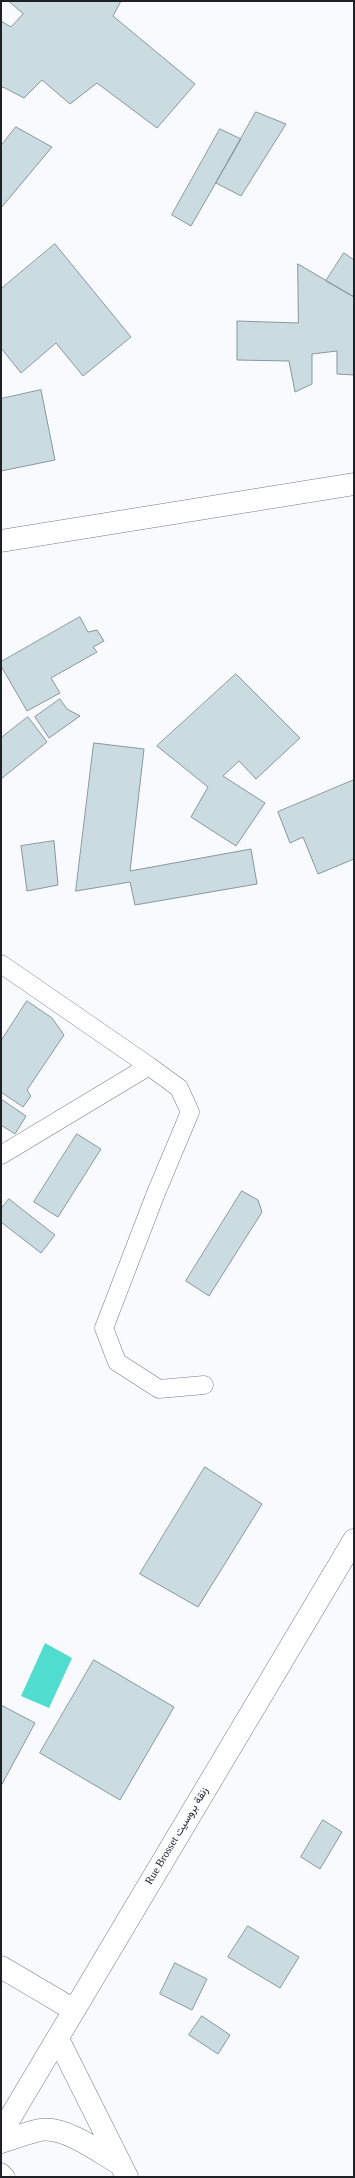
<!DOCTYPE html>
<html>
<head>
<meta charset="utf-8">
<style>
  body { margin:0 }
  #map { position:relative; width:355px; height:2178px; overflow:hidden; background:#f8fafd; font-family:"Times New Roman",serif }
  canvas { display:block }
  .frame { position:absolute; inset:0; border:2px solid #1e2226; pointer-events:none }
</style>
</head>
<body>
<div id="map">
<canvas width="355" height="2178"></canvas>
<div class="frame"></div>
</div>
<script>
const context = document.querySelector('canvas').getContext('2d');
context.lineJoin = 'round';
function fillPath(path, color) { context.fillStyle = color; context.fill(path, 'evenodd'); }
function stroke(path, color, width, dash) { context.strokeStyle = color; context.lineWidth = width; context.lineCap = dash ? 'butt' : 'round'; context.setLineDash(dash || []); context.stroke(path); }
function write(font, color, halo, rows, align = 'center') {
  context.font = font + ' "Times New Roman",Vazirmatn,serif'; context.lineWidth = 3; context.setLineDash([]); context.textBaseline = 'middle'; context.strokeStyle = halo; context.fillStyle = color; for (const [text, x, y, turn = 0] of rows) {
    context.save(); context.translate(x, y); context.rotate((+turn || 0) * Math.PI / 180); context.textAlign = isNaN(turn) ? turn : align; if (halo) context.strokeText(text, 0, 0); context.fillText(text, 0, 0); context.restore();
  }
}
fillPath(new Path2D(`
  M45 1643 72 1658 49 1708 21 1696Z`), '#50ddd0');
const building = new Path2D(`
  M9 1H121L113 16 195 84 157 128 97 83 70 104 42 80 24 98 3 87 1 89V21L11 27 23 14Z
  M256 112 286 124 241 196 216 183Z
  M16 127 52 147 1 208V146Z
  M220 129 241 139 191 226 172 215Z
  M55 244 131 337 83 376 56 343 21 373 1 348V289Z
  M344 253 354 260V297L326 281Z
  M298 264 354 297V375L337 374V351L312 354V384L295 392 289 361 237 360V321L298 323Z
  M41 390 55 460 1 471V399Z
  M80 617 88 632 97 630 104 641 93 647 97 652 51 678 60 693 27 711 1 666V662Z
  M236 674 300 738 256 779 239 761 223 776 265 803 236 846 191 817 208 787 157 746Z
  M60 699 67 709 80 716 49 738 35 717Z
  M28 717 47 742 1 779V738Z
  M94 743 144 749 130 871 251 849 257 884 135 905 130 882 76 891Z
  M354 780V859L318 874 303 837 290 843 278 812Z
  M54 841 58 885 27 891 21 846Z
  M27 1001 52 1018 64 1035 27 1090 31 1096 23 1107 1 1092V1041Z
  M1 1099 26 1116 15 1134 1 1125Z
  M77 1134 101 1149 58 1217 34 1202Z
  M242 1191 258 1200 262 1212 209 1296 186 1281Z
  M9 1199 55 1235 41 1253 1 1222V1209Z
  M205 1467 262 1504 198 1607 140 1574Z
  M94 1660 174 1707 120 1800 40 1753Z
  M1 1705 35 1723 1 1786Z
  M323 1820 342 1832 320 1869 301 1857Z
  M248 1926 299 1957 280 1988 228 1957Z
  M175 1963 207 1979 192 2010 160 1994Z
  M202 2016 230 2035 218 2054 189 2035Z`);
fillPath(building, '#cadce1');
stroke(building, '#87979d', 1);
const service = new Path2D(`
  M1 964 149 1066 179 1088 190 1112 156 1193 104 1328 117 1362 159 1389 204 1385
  M1 1155 149 1066
  M1 2172 6 2177`);
const minor = new Path2D(`
  M1 541 354 484
  M1 1967 74 2010
  M58 2039 127 2177
  M1 2142C14 2138 27 2133 40 2130 65 2126 100 2152 121 2165`);
const secondary = new Path2D(`
  M1 2133 354 1540`);
stroke(service, '#737d88', 19);
stroke(minor, '#737d88', 23);
stroke(secondary, '#737d88', 23);
stroke(service, '#fff', 18);
stroke(minor, '#fff', 22);
stroke(secondary, '#fff', 22);
write('11px', '#1e2226', '#f8fafd', [
  ["Rue Brosset زنقة بروسيت",177,1836,-59]
]);
</script>
</body>
</html>
